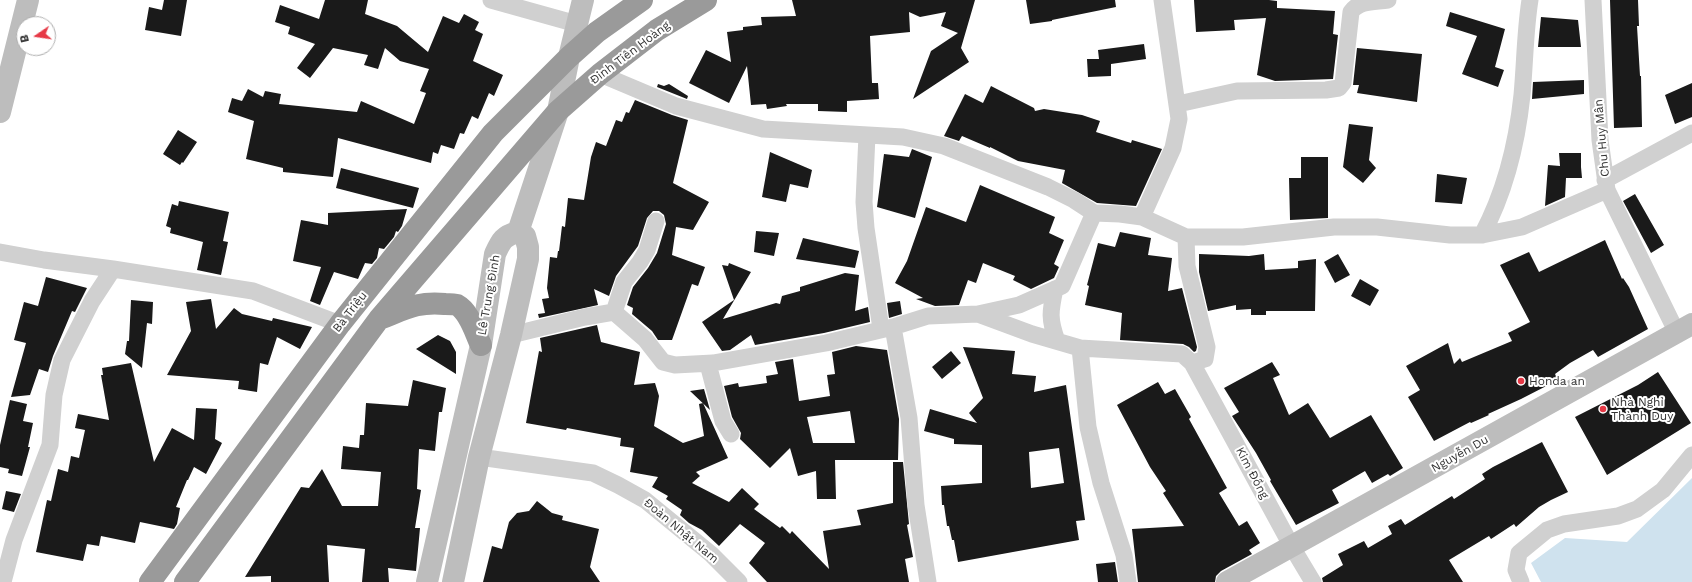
<!DOCTYPE html>
<html>
<head>
<meta charset="utf-8">
<style>
  body { margin:0 }
  #map { position:relative; width:1692px; height:582px; overflow:hidden; background:#fff; font-family:"Work Sans",sans-serif }
  canvas { display:block }
  .north { position:absolute; left:16px; top:16px; width:40px; height:40px; box-sizing:border-box; background:#fff; border:1px solid #adadad; border-radius:50%; rotate:257deg; font-size:11px; font-weight:700; line-height:16px; text-align:center; color:#333 }
  .north::after { content:''; display:block; margin:auto; width:14px; height:18px; background:#e63946; clip-path:polygon(50% 0,100% 100%,50% 72%,0 100%) }
</style>
</head>
<body>
<div id="map">
<canvas width="1692" height="582"></canvas>
<div class="north">B</div>
</div>
<script>
const context = document.querySelector('canvas').getContext('2d');
context.lineJoin = 'round';
function fillPath(path, color) { context.fillStyle = color; context.fill(path, 'evenodd'); }
function stroke(path, color, width, dash) { context.strokeStyle = color; context.lineWidth = width; context.lineCap = dash ? 'butt' : 'round'; context.setLineDash(dash || []); context.stroke(path); }
function write(font, color, halo, rows, align = 'center') {
  context.font = font + ' "Work Sans",sans-serif'; context.lineWidth = 4; context.setLineDash([]); context.textBaseline = 'middle'; context.strokeStyle = halo; context.fillStyle = color; for (const [text, x, y, turn = 0] of rows) {
    context.save(); context.translate(x, y); context.rotate((+turn || 0) * Math.PI / 180); context.textAlign = isNaN(turn) ? turn : align; if (halo) context.strokeText(text, 0, 0); context.fillText(text, 0, 0); context.restore();
  }
}
fillPath(new Path2D(`
  M1692 478V582H1541L1531 563 1565 538 1627 542Z`), '#cfe2ee');
fillPath(new Path2D(`
  M164 0H187L181 36 145 30 149 7 162 10Z
  M325 0H368L365 14 397 26 428 52 443 16 459 23 464 14 479 22 475 30 483 34 473 61 503 75 494 96 489 93 478 119 472 116 464 134 460 133 454 149 441 145 438 154 433 152 431 163 338 138 333 177 283 172V168L246 159 254 121 228 112 232 98 242 101 248 89 263 97 265 91 281 94 279 104 357 112 361 101 414 124 426 93 420 91 429 69 400 61 385 48 378 69 364 65 368 55 333 48 310 78 297 68 315 44 288 34 290 27 275 22 280 5 319 19Z
  M792 0H975L961 48 969 62 913 99 931 51 958 33 941 26 946 12 920 17 909 12 910 32 870 36 872 83H878L879 99 847 101V112L818 111V104H786L787 106 767 109 766 104 751 105 747 66 729 103 689 83 706 50 731 62 727 32 743 30V27L762 25 761 17 796 16Z
  M1026 0H1115L1116 7 1052 20V21L1030 24Z
  M1194 0H1269L1277 1V8L1335 11 1333 34 1338 35 1333 79 1275 81 1257 75 1266 18 1234 20 1235 30 1196 32Z
  M1610 0H1638L1639 26H1637L1640 76H1641L1642 127 1614 128Z
  M1450 12 1505 29 1495 67 1504 70 1498 87 1462 74 1477 36 1446 26Z
  M1541 17 1578 20 1581 47H1538Z
  M1144 44 1146 59 1111 64V76L1088 77 1087 59H1099L1098 50Z
  M1357 48 1422 54 1417 102 1357 93 1359 85H1353Z
  M1584 80V94L1532 99 1533 82Z
  M1692 83V117L1675 124 1665 95Z
  M658 84 664 86 669 84 688 96 687 99 657 87Z
  M991 86 1034 108 1035 111 1044 109 1082 115 1100 121 1096 132 1131 143 1132 140 1162 149 1136 206 1097 203 1062 183 1065 170 1018 161 990 147V148L962 136 959 141 944 136 965 94 983 103Z
  M635 100 672 115 688 120 673 183 709 202 693 230 676 227 672 255 705 267 698 286 692 284 672 340H658L652 331 632 314 633 308 627 305 633 287 648 268 657 253 666 224 664 215 659 211H653L647 218 638 246 616 276 609 296 594 289 598 305 539 318 538 314 545 313 542 299 549 298 547 288 550 257 557 258 558 251H559L562 226 565 227 568 198 584 200 591 157 596 142 606 146 616 120 622 122 626 112 629 113Z
  M1349 124 1373 127 1369 160 1376 168 1363 183 1343 167Z
  M178 130 197 142 183 163 182 162 180 165 163 154Z
  M912 149 932 157 915 218 877 207 884 154 909 157Z
  M770 152 812 170 808 188 790 184 786 202 762 197Z
  M1559 153H1581V167L1582 178H1566L1565 197 1545 206 1548 165 1560 166Z
  M1301 157H1328V218L1290 220 1289 178H1301Z
  M341 168 419 188 413 208 336 188Z
  M1437 174 1467 178 1462 204 1435 202Z
  M980 185 1055 217 1049 233 1064 240 1054 264 1059 267 1054 278 1031 289 1013 280 1015 276 983 263 976 283 968 280 959 305 935 306 916 299 923 298 895 283 907 261 926 207 966 222Z
  M1635 194 1664 245 1651 253 1623 201Z
  M179 201 229 212 223 241 228 242 221 275 197 270 203 242 170 233 171 228 166 226 172 204 178 206Z
  M407 209 402 226 398 232 396 231 394 237 384 249 379 248 377 258 372 264 365 263 358 279 334 272 320 305 310 301 321 267 293 261 301 220 328 225V213Z
  M756 231 779 233 774 256 754 252Z
  M1120 232 1151 238 1148 255 1172 258 1168 291 1182 288 1197 347 1196 351 1194 352 1189 347 1183 344 1120 340 1122 313 1085 305 1089 286 1087 285 1098 243 1115 247Z
  M803 238 859 251 855 268 796 259Z
  M1605 240 1622 279 1623 278 1629 287 1648 329 1598 357 1593 350 1570 363 1555 374 1558 380 1521 399 1488 414 1489 415 1471 423 1470 422 1434 441 1408 397 1420 390 1406 366 1448 343 1454 364 1460 358 1462 362 1512 341 1508 333 1530 322 1500 265 1529 252 1539 272Z
  M1199 254 1249 256 1264 254 1265 270 1298 268V261L1316 259 1315 311H1266V315H1251V309L1236 310V305L1208 311 1199 272Z
  M1338 254 1350 275 1335 283 1324 262Z
  M729 263 751 272 723 319 776 303 780 304 782 296 800 291V287L845 273 859 275 855 311 868 307 870 322 824 333 755 345 751 335 730 350 722 351 702 322 734 300 722 265 728 266Z
  M46 277 87 288 75 312 72 311 53 356 48 372 39 369 30 395 11 397 26 343 14 340 24 302 38 306Z
  M1360 279 1379 290 1370 306 1351 296Z
  M211 299 216 329 234 308 242 314 272 321 273 318 312 327 300 349 277 337 268 365 260 363 257 392 238 389 239 381 167 375 191 331 186 302Z
  M131 300 153 302 152 324 147 323 142 368 125 354 127 341H129Z
  M900 301 902 314 889 318 887 303Z
  M597 325 601 342 640 352 634 385 655 383 659 396 654 426 683 443 704 436 699 404 703 403 728 458 696 472 700 476 692 483 729 502 742 488 759 504 754 509 780 528 782 526 790 534 792 531 829 569 823 531 861 525 857 510 893 503V462H903L909 524 907 525 913 557 905 559 909 582H767L749 563 765 543 740 524 719 546 702 530 689 523 680 515 682 510 666 499 668 496 652 487 658 477 630 472 634 448 620 446 621 438 567 428 566 430 526 423 539 351 542 352 540 338Z
  M438 335 450 341 456 352V374L416 349Z
  M856 346 887 350 899 419 898 460H835L836 499H817L816 471 798 476 790 448 770 468 740 439 741 433 732 417 724 386 738 383 739 387 767 383 766 376 778 374 775 362 793 359 799 401 830 396 827 375 835 374 832 352ZM850 411 855 443H813L807 417Z
  M963 347 1015 351 1012 374 1036 376 1034 392 1066 385 1085 520 1076 521 1079 540 958 562 954 540H952L949 526H947L944 505H942L941 486 982 483V445L954 444V439L924 431 930 409 977 423 969 413 983 398ZM1059 448 1064 483 1031 488 1029 452Z
  M951 351 961 363 942 379 932 367Z
  M1272 362 1280 375 1273 378 1289 415 1308 403 1330 438 1371 415 1403 468 1390 476 1388 474 1372 483 1365 471 1332 490 1339 503 1296 525 1270 481 1271 480 1256 453 1232 416 1239 412 1224 388Z
  M131 363 154 462 172 428 194 440 196 408 217 409 215 439 222 443 217 453 206 474 194 467 188 480H187L176 507 180 508 177 524 174 529 140 522 135 543 101 536 99 546 87 544 83 561 36 552 47 500 51 501 58 469 68 472 71 456 79 458 85 430 75 428 78 414 109 420 101 375H103L102 368Z
  M1658 372 1691 423 1607 475 1575 417 1638 385Z
  M413 380 446 388 442 412H439L435 451 419 449 417 489 421 490 415 528H420L416 571 388 568 389 582H362L365 549 327 545 329 582H271V576L245 577 301 487 309 488 322 469 342 506H378L381 472 341 469 343 446 359 448 360 435H364L366 403 408 406Z
  M1158 382 1165 394 1175 389 1191 417 1189 419 1227 488 1219 493 1239 526 1247 521 1260 543 1249 550 1252 554 1221 571 1216 576 1215 582H1138L1132 529 1184 526 1163 493 1166 491 1150 467 1117 405Z
  M704 389 710 410 690 391Z
  M10 400 27 404 23 421 33 423 28 447H30L22 476 8 473 9 469 0 467V445Z
  M1542 442 1568 492 1551 500 1539 507 1516 527 1514 524 1491 539 1489 536 1449 560 1463 582H1323L1322 578 1343 565 1338 554 1364 541 1368 548 1392 534 1388 526 1401 519 1405 525 1452 496 1454 499 1485 479 1482 474 1493 467Z
  M6 491 21 494 14 512 2 509Z
  M537 501 552 513 563 516 562 520 599 529 590 567 600 582H483L492 546 502 549 509 522 517 513 529 511Z
  M1115 562 1118 582H1098L1096 564Z`), '#1a1a1a');
stroke(new Path2D(`
  M491 0 577 24
  M1593 0 1600 140 1607 190 1677 333
  M600 74 676 106 763 129 903 137 944 146 1048 187 1074 200 1094 213 1120 214 1142 217 1186 237H1243L1334 227H1377L1450 235H1482L1522 227 1607 190
  M1178 104 1237 91 1326 90 1339 88 1343 83 1351 12C1359 0 1375 2 1388 0
  M867 135 864 202 866 228 881 329
  M1605 180 1692 133
  M1142 217 1173 148 1179 119 1162 0
  M1482 235C1505 192 1517 143 1522 95 1525 63 1525 31 1530 0
  M1186 237 1187 266 1207 347 1205 359 1192 363
  M0 252 44 260 113 269 253 291 340 324
  M1055 289C1050 312 1049 319 1057 341
  M614 312 624 282 640 262 647 250 656 221
  M978 314 1019 305 1062 286 1094 213
  M893 327 909 418 916 505 928 582
  M511 335 585 317 614 312 645 339 663 362 675 365 713 363 826 343 893 327 928 316 978 314 1032 334 1080 348 1182 354 1192 363 1292 547 1313 582
  M1080 348 1088 427 1101 483 1124 555 1128 582
  M708 364 723 421 731 434
  M479 457 593 473 618 485 645 500 711 554 739 582
  M3 582 14 540 50 445 54 395 62 360 92 301 113 269
  M1521 582 1516 570 1519 553 1547 530 1564 524 1618 516 1637 509 1663 490 1692 455`), '#d0d0d0', 17);
stroke(new Path2D(`
  M0 112 28 0
  M518 232 558 111 569 57 583 0
  M427 582 481 345 495 254C501 241 503 236 518 232L525 236 528 247V259L511 335 479 457 453 582
  M1227 582 1692 324`), '#bdbdbd', 22);
stroke(new Path2D(`
  M382 318C405 309 419 301 445 304 448 304 454 304 457 305 470 312 475 333 481 345
  M150 582 340 324 493 133 569 57 597 32 642 0
  M185 582 379 319 558 111 600 74 657 30 706 0`), '#9a9a9a', 22);
for (const [x, y, r, color] of [
  [1521,381,4,"#e63946"],
  [1603,409,4,"#e63946"]
]) { const dot = new Path2D(); dot.arc(x, y, r, 0, 2 * Math.PI); context.fillStyle = color; context.fill(dot); stroke(dot, '#fff', 1.5); }
write('12px', '#333', '#fff', [
  ["Đinh Tiên Hoàng",630,53,-37],
  ["Chu Huy Mân",1602,138,-95],
  ["Lê Trung Đình",489,295,-80],
  ["Bà Triệu",350,312,-52],
  ["Nguyễn Du",1460,454,-29],
  ["Kim Đồng",1252,473,62],
  ["Đoàn Nhật Nam",681,531,40]
]);
write('12px', '#333', '#fff', [
  ["Honda an",1529,381],
  ["Nhà Nghỉ",1611,402],
  ["Thành Duy",1611,416]
], 'left');
</script>
</body>
</html>
